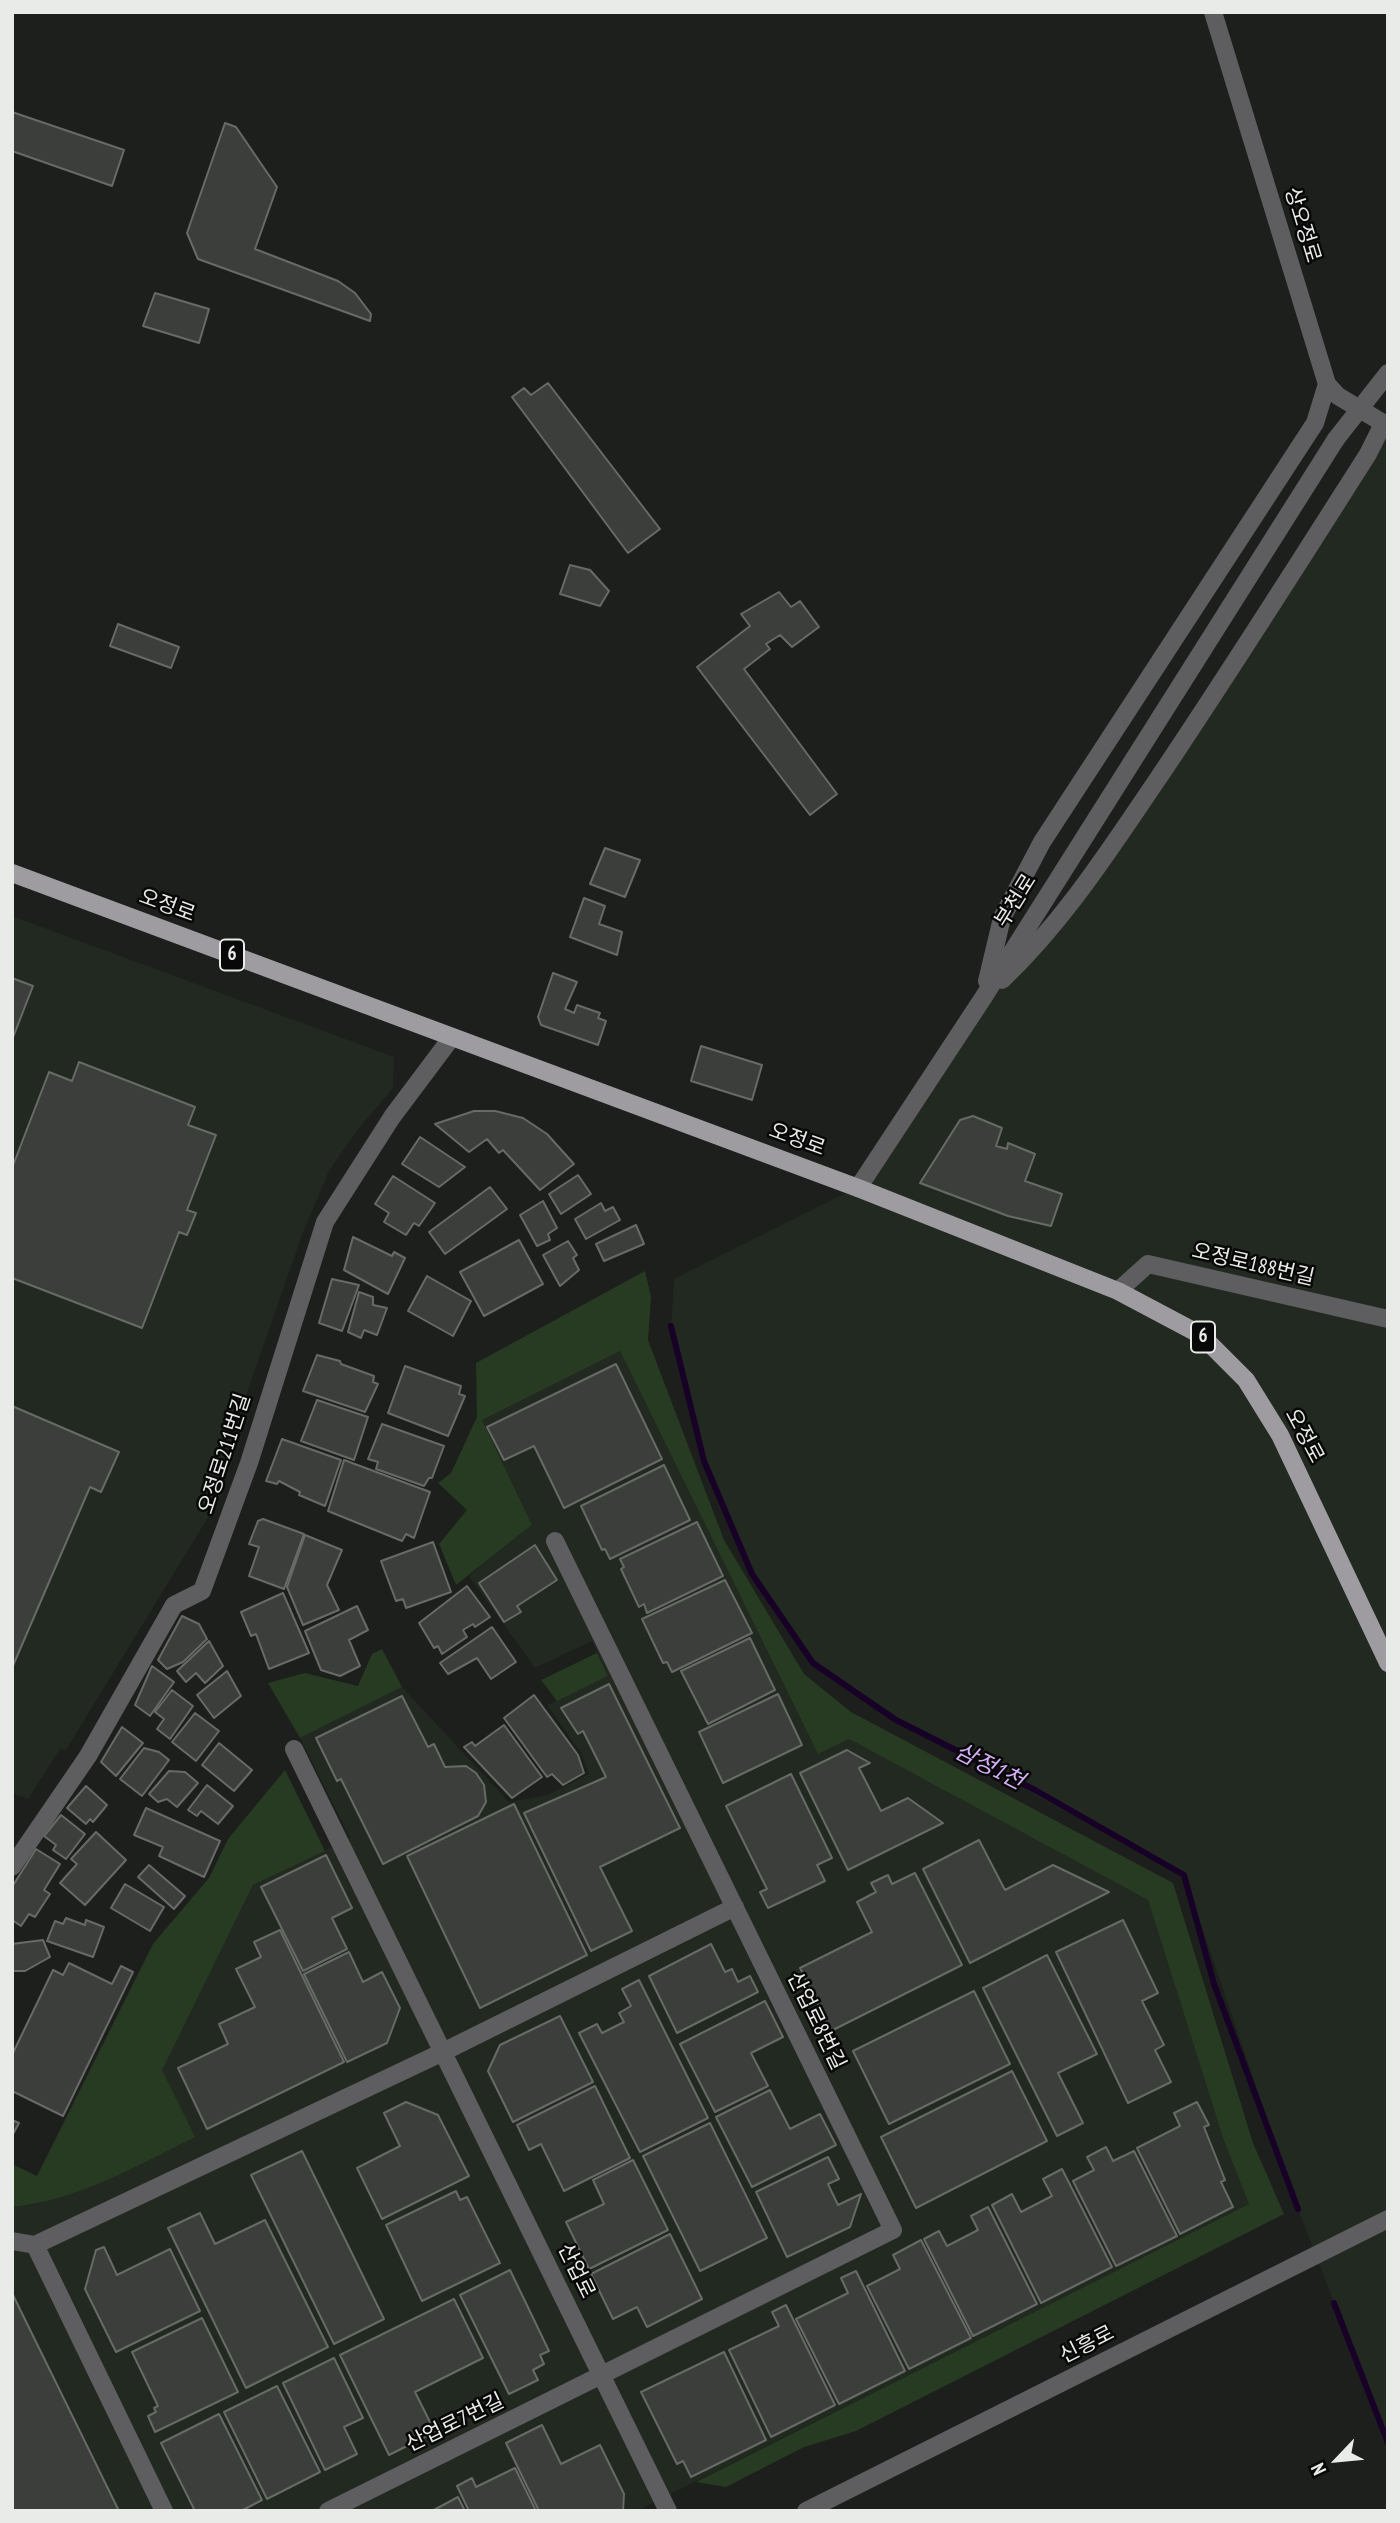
<!DOCTYPE html>
<html>
<head>
<meta charset="utf-8">
<style>
  body { margin:0 }
  #map { position:relative; width:1400px; height:2523px; overflow:hidden; background:#1c1f1b; font-family:"PT Sans Narrow",sans-serif }
  canvas { display:block }
  .frame { position:absolute; inset:0; border:14px solid #e9ebe8; pointer-events:none }
  .north { position:absolute; left:1302px; top:2425px; width:70px; height:70px; -webkit-text-stroke:5px #070807; paint-order:stroke; rotate:244deg; font-size:19px; font-weight:700; line-height:28px; text-align:center; color:#e9ebe8 }
  .north::after { content:''; display:block; margin:auto; width:24px; height:32px; background:#e9ebe8; clip-path:polygon(50% 0,100% 100%,50% 72%,0 100%) }
</style>
</head>
<body>
<div id="map">
<canvas width="1400" height="2523"></canvas>
<div class="frame"></div>
<div class="north">N</div>
</div>
<script>
const context = document.querySelector('canvas').getContext('2d');
context.lineJoin = 'round';
function fillPath(path, color) { context.fillStyle = color; context.fill(path, 'evenodd'); }
function stroke(path, color, width, dash) { context.strokeStyle = color; context.lineWidth = width; context.lineCap = dash ? 'butt' : 'round'; context.setLineDash(dash || []); context.stroke(path); }
function write(font, color, halo, rows, align = 'center') {
  context.font = font + ' "PT Sans Narrow","Noto Sans KR",sans-serif'; context.lineWidth = 5; context.setLineDash([]); context.textBaseline = 'middle'; context.strokeStyle = halo; context.fillStyle = color; for (const [text, x, y, turn = 0] of rows) {
    context.save(); context.translate(x, y); context.rotate((+turn || 0) * Math.PI / 180); context.textAlign = isNaN(turn) ? turn : align; if (halo) context.strokeText(text, 0, 0); context.fillText(text, 0, 0); context.restore();
  }
}
fillPath(new Path2D(`
  M1388 427V2443L1298 2209 1184 1875 896 1720 813 1663 752 1574 704 1461 671 1326 674 1279 858 1187 983 998 1080 893Z
  M12 916 394 1057 393 1088 356 1132 329 1171 302 1235 242 1407 227 1424 223 1493 66 1750 60 1749 28 1799 12 1793Z
  M620 1351 818 1754 849 1739 1148 1900 1224 2141 1249 2204 637 2511H12V2207L37 2204 161 2070 253 1885 350 1838 300 1738 402 1687 509 1802 547 1795 589 1774 581 1753 547 1705 608 1676 592 1641 535 1668 469 1576 532 1525 482 1420Z`), '#222921');
fillPath(new Path2D(`
  M645 1271 651 1297 648 1340 724 1540 804 1674 851 1712 1173 1883 1253 2143 1284 2214 856 2431 804 2447 726 2487 696 2482 1249 2204 1224 2141 1148 1900 849 1739 818 1754 620 1351 482 1420 532 1525 456 1585 439 1544 467 1510 438 1483 451 1473 477 1417 476 1363Z
  M382 1649 402 1687 300 1738 268 1683 305 1673 358 1686 372 1654Z
  M597 1653 608 1676 557 1701 541 1680Z
  M285 1770 325 1851 253 1885 162 2070 195 2137C136 2166 79 2200 12 2207V2164L37 2176 153 1944 209 1878 228 1839Z`), '#273b22');
stroke(new Path2D(`
  M671 1326 704 1461 752 1574 813 1663 896 1720 1035 1790 1184 1875 1214 1984 1298 2209
  M1334 2303 1388 2443`), '#180127', 6);
const building = new Path2D(`
  M12 112 124 150 112 186 12 151Z
  M225 123 236 127 277 187 255 249 338 281 355 293 371 314 370 321 198 259 187 233Z
  M155 293 209 309 199 343 143 326Z
  M548 383 660 529 628 553 512 397 524 388 531 395Z
  M570 565 590 570 609 591 600 606 560 594Z
  M779 592 791 607 800 601 819 627 792 647 780 635 766 644 770 649 744 669 837 794 810 815 697 667 750 626 741 614Z
  M118 624 179 647 171 668 110 646Z
  M605 848 640 860 625 897 590 884Z
  M584 898 605 906 599 924 622 932 617 955 570 937Z
  M553 973 577 982 565 1009 574 1013 577 1005 600 1013 598 1018 606 1021 598 1045 541 1025 538 1017Z
  M12 978 33 986 12 1040Z
  M701 1046 762 1065 752 1100 691 1081Z
  M79 1062 195 1107 188 1125 216 1135 187 1210 196 1213 187 1235 179 1232 142 1328 12 1278V1168L49 1072 72 1081Z
  M474 1111H495L523 1118 547 1134 574 1164 540 1190 503 1150 499 1153 487 1139 469 1152 435 1124Z
  M973 1116 1002 1128 996 1146 1007 1149 1008 1143 1035 1154 1025 1181 1062 1194 1051 1226 1008 1216 920 1183 960 1120Z
  M420 1137 465 1167 439 1187 402 1164Z
  M578 1175 591 1194 561 1214 549 1194Z
  M393 1176 435 1203 419 1226 414 1223 406 1235 384 1222 389 1213 375 1204Z
  M490 1187 507 1209 445 1254 429 1232Z
  M543 1201 557 1228 548 1234 550 1240 537 1246 520 1215Z
  M601 1203 605 1211 613 1207 620 1220 586 1239 575 1219Z
  M636 1225 644 1244 604 1261 596 1244Z
  M353 1237 392 1256 394 1252 405 1258 388 1294 344 1270Z
  M519 1240 543 1284 484 1316 460 1272Z
  M568 1241 577 1255 573 1258 579 1270 560 1286 543 1255Z
  M427 1276 471 1301 453 1336 408 1311Z
  M332 1279 359 1285 342 1331 319 1323Z
  M359 1292 373 1297V1305L387 1308 377 1335 364 1330 361 1338 348 1332Z
  M317 1355 340 1361 341 1364 374 1376 373 1382 378 1384 365 1412 303 1391Z
  M616 1364 662 1459 564 1508 534 1446 504 1460 487 1427Z
  M405 1366 461 1386 459 1394 465 1396 448 1436 388 1413Z
  M317 1400 368 1417 354 1460 301 1441Z
  M12 1406 119 1452 101 1492 90 1487 12 1668Z
  M382 1424 444 1446 432 1478H429L424 1486 376 1469 378 1462 368 1459Z
  M282 1439 341 1460 325 1506 299 1495 300 1492 279 1481 277 1484 266 1481Z
  M344 1460 430 1492 414 1538 406 1534 402 1541 328 1511Z
  M664 1465 690 1520 610 1559 605 1549 602 1550 581 1506Z
  M263 1519 304 1534 284 1589 249 1576 259 1547 249 1544 258 1521Z
  M697 1522 723 1576 647 1613 644 1604 639 1607 621 1569 624 1567 620 1559Z
  M305 1535 342 1550 327 1585 339 1610 303 1625 287 1587Z
  M433 1542 451 1592 406 1608 403 1599 396 1601 381 1561Z
  M535 1545 557 1580 517 1606 521 1612 504 1622 479 1583Z
  M725 1580 752 1633 672 1672 667 1662 663 1663 642 1619Z
  M467 1586 490 1617 475 1627 473 1624 463 1630 467 1637 442 1654 438 1646 434 1648 419 1623Z
  M283 1593 309 1653 269 1669 256 1634 251 1636 241 1612Z
  M357 1606 368 1630 349 1640 360 1666 340 1676 321 1670 305 1631Z
  M182 1616 199 1624 207 1639 183 1662 167 1669 158 1660Z
  M492 1627 516 1662 491 1679 477 1658 448 1674 440 1663Z
  M750 1638 775 1690 708 1724 681 1671Z
  M209 1641 223 1666 205 1683 196 1673 186 1682 177 1671Z
  M152 1666 174 1682 150 1716 135 1705Z
  M227 1671 241 1696 214 1718 197 1695Z
  M609 1684 680 1828 600 1867 632 1931 591 1951 524 1813 606 1777 583 1731 578 1734 561 1708Z
  M172 1690 193 1706 170 1739 157 1729 164 1719 155 1712Z
  M778 1694 802 1745 723 1783 699 1732Z
  M534 1695 578 1755 584 1773 563 1785 552 1774 547 1777 504 1718Z
  M402 1696 428 1747 434 1744 445 1767 466 1766 476 1773 484 1785 486 1802 478 1816 383 1864 341 1779 337 1781 316 1738Z
  M195 1713 219 1731 196 1761 172 1742Z
  M504 1725 542 1777 512 1798 464 1747 472 1742 475 1746Z
  M122 1727 143 1743 116 1776 101 1762Z
  M219 1743 252 1770 234 1791 202 1765Z
  M144 1748 159 1752 169 1760 142 1796 120 1779Z
  M847 1750 870 1763 859 1768 881 1811 908 1798 943 1823 848 1870 800 1773Z
  M169 1771 185 1772 198 1783 177 1807 167 1799 158 1802 149 1794Z
  M791 1774 832 1858 817 1865 825 1881 768 1908 760 1892 767 1889 726 1806Z
  M207 1785 233 1806 218 1824 201 1811 197 1816 188 1810Z
  M86 1786 107 1805 93 1822 90 1819 86 1824 67 1808Z
  M514 1804 587 1955 480 2008 407 1856Z
  M146 1808 220 1841 204 1877 159 1856 163 1847 134 1835Z
  M61 1815 85 1834 66 1859 53 1850 56 1845 44 1836Z
  M96 1832 126 1860 85 1905 60 1883 77 1864 71 1859Z
  M979 1840 1005 1890 1053 1865 1109 1892 970 1963 923 1869Z
  M36 1849 60 1864 44 1890 50 1894 35 1917 29 1914 21 1926 12 1920V1887Z
  M326 1855 352 1908 332 1918 347 1949 303 1971 261 1887Z
  M149 1865 185 1896 174 1909 138 1877Z
  M915 1873 962 1965 831 2031 800 1968 872 1932 857 1902 876 1892 871 1883 888 1875 892 1884Z
  M125 1884 164 1907 150 1931 111 1908Z
  M66 1918 85 1925 86 1920 104 1927 93 1957 47 1941 55 1921 63 1924Z
  M1123 1920 1158 1993 1142 2001 1164 2045 1155 2050 1171 2082 1128 2103 1056 1952Z
  M280 1930 344 2062 207 2129 178 2068 228 2044 219 2024 255 2007 236 1969 261 1957 254 1942Z
  M43 1940 50 1957 25 1971H12V1944Z
  M711 1944 725 1972 732 1969 738 1982 750 1976 758 1992 677 2033 649 1976Z
  M349 1952 363 1982 382 1972 400 2008 387 2043 347 2062 304 1974Z
  M1047 1955 1097 2054 1058 2073 1083 2123 1057 2136 983 1988Z
  M69 1963 112 1984 121 1966 133 1972 63 2116 12 2091V2055L53 1970 63 1975Z
  M639 1980 708 2118 640 2152 579 2033 597 2024 602 2033 624 2022 619 2013 631 2006 622 1989Z
  M974 1991 1010 2064 889 2124 853 2051Z
  M765 2001 783 2037 751 2053 768 2086 715 2112 680 2044Z
  M560 2016 593 2082 513 2122 488 2071 500 2045Z
  M1012 2071 1047 2141 916 2208 881 2137Z
  M595 2086 630 2158 564 2191 541 2144 529 2150 517 2125Z
  M770 2090 790 2129 820 2114 836 2145 752 2187 716 2117Z
  M406 2102 438 2115 469 2176 382 2219 357 2168 400 2146 384 2113Z
  M1197 2102 1209 2125 1204 2127 1225 2180 1221 2182 1233 2207 1180 2234 1137 2148 1180 2126 1174 2113Z
  M12 2120 19 2123 12 2136Z
  M710 2123 767 2238 700 2271 643 2156Z
  M1106 2147 1113 2161 1134 2151 1177 2236 1116 2266 1073 2181 1094 2170 1087 2157Z
  M302 2151 384 2319 334 2344 251 2175Z
  M828 2157 839 2179 828 2184 838 2205 861 2194 850 2227 787 2257 756 2192Z
  M633 2160 668 2230 589 2269 566 2222 604 2204 593 2180Z
  M1062 2169 1112 2267 1041 2303 992 2205 1012 2194 1021 2212 1052 2196 1043 2179Z
  M456 2191 460 2200 467 2197 500 2263 422 2301 386 2225Z
  M988 2207 1037 2304 973 2336 924 2239 939 2231 947 2246 978 2230 971 2216Z
  M200 2213 215 2244 265 2220 328 2347 246 2388 168 2228Z
  M670 2234 702 2299 647 2327 637 2307 613 2319 591 2274Z
  M921 2240 971 2338 909 2369 867 2286 900 2269 893 2255Z
  M104 2247 117 2275 170 2249 200 2311 116 2352 85 2289 96 2250Z
  M510 2270 549 2351 540 2355 544 2364 533 2370 538 2380 509 2394 460 2295Z
  M856 2271 905 2371 839 2404 796 2319 848 2293 841 2278Z
  M12 2293 119 2511H12Z
  M454 2299 483 2358 415 2392 435 2432 389 2455 340 2355Z
  M786 2305 835 2405 771 2437 729 2350 779 2326 772 2312Z
  M202 2318 238 2392 155 2432 148 2416 156 2412 154 2408 158 2406 132 2352Z
  M724 2352 766 2440 691 2477 683 2461 677 2464 641 2392Z
  M334 2358 363 2418 344 2427 357 2454 325 2470 283 2383Z
  M277 2386 320 2472 267 2499 224 2412Z
  M219 2414 262 2500 241 2511H195L161 2443Z
  M542 2425 561 2464 600 2445 624 2494 623 2511H539L506 2443Z
  M515 2468 536 2511H469L457 2486 472 2478 476 2487Z
  M458 2497 465 2511H432Z`);
fillPath(building, '#3b3e3a');
stroke(building, '#676b66', 2);
stroke(new Path2D(`
  M1213 12 1327 384 1338 396 1388 426
  M1002 980C1063 922 1108 852 1155 783 1228 675 1298 564 1368 454L1383 424
  M987 981 1002 918 1042 842 1315 423 1327 384
  M858 1188 983 998 1336 439
  M1118 1291 1148 1264 1388 1319
  M294 1749 668 2511
  M12 1867 88 1756 174 1605 202 1591 249 1463 325 1222 392 1117 452 1037
  M12 2241 35 2245 443 2052 735 1907
  M35 2245 164 2511
  M328 2511 893 2230 555 1541
  M806 2511 1388 2219`), '#5e5d5f', 18);
stroke(new Path2D(`
  M12 873 858 1188 1118 1291 1201 1335 1246 1380 1280 1435 1388 1663`), '#9e9ca1', 18);
stroke(new Path2D(`
  M1336 439 1388 373`), '#5e5d5f', 18);
for (const [x, y, w] of [
  [232,955,24],
  [1203,1337,24]
]) { const box = new Path2D(); box.roundRect(x - w / 2, y - 15.5, w, 31, 5); context.fillStyle = '#070807'; context.fill(box); stroke(box, '#e9ebe8', 2); }
write('bold 19px', '#e9ebe8', null, [
  ["6",232,955],
  ["6",1203,1337]
]);
write('21px', '#e9ebe8', '#070807', [
  ["상오정로",1302,225,73],
  ["부천로",1016,901,-58],
  ["오정로",167,906,20],
  ["오정로",797,1140,20],
  ["오정로188번길",1253,1265,13],
  ["오정로",1304,1436,62],
  ["오정로211번길",225,1454,-72],
  ["산업로8번길",816,2021,64],
  ["산업로",576,2271,64],
  ["신흥로",1087,2345,-27],
  ["산업로7번길",455,2423,-26]
]);
write('italic 23px', '#d6aff8', '#070807', [
  ["삼정1천",989,1767,27]
]);
</script>
</body>
</html>
